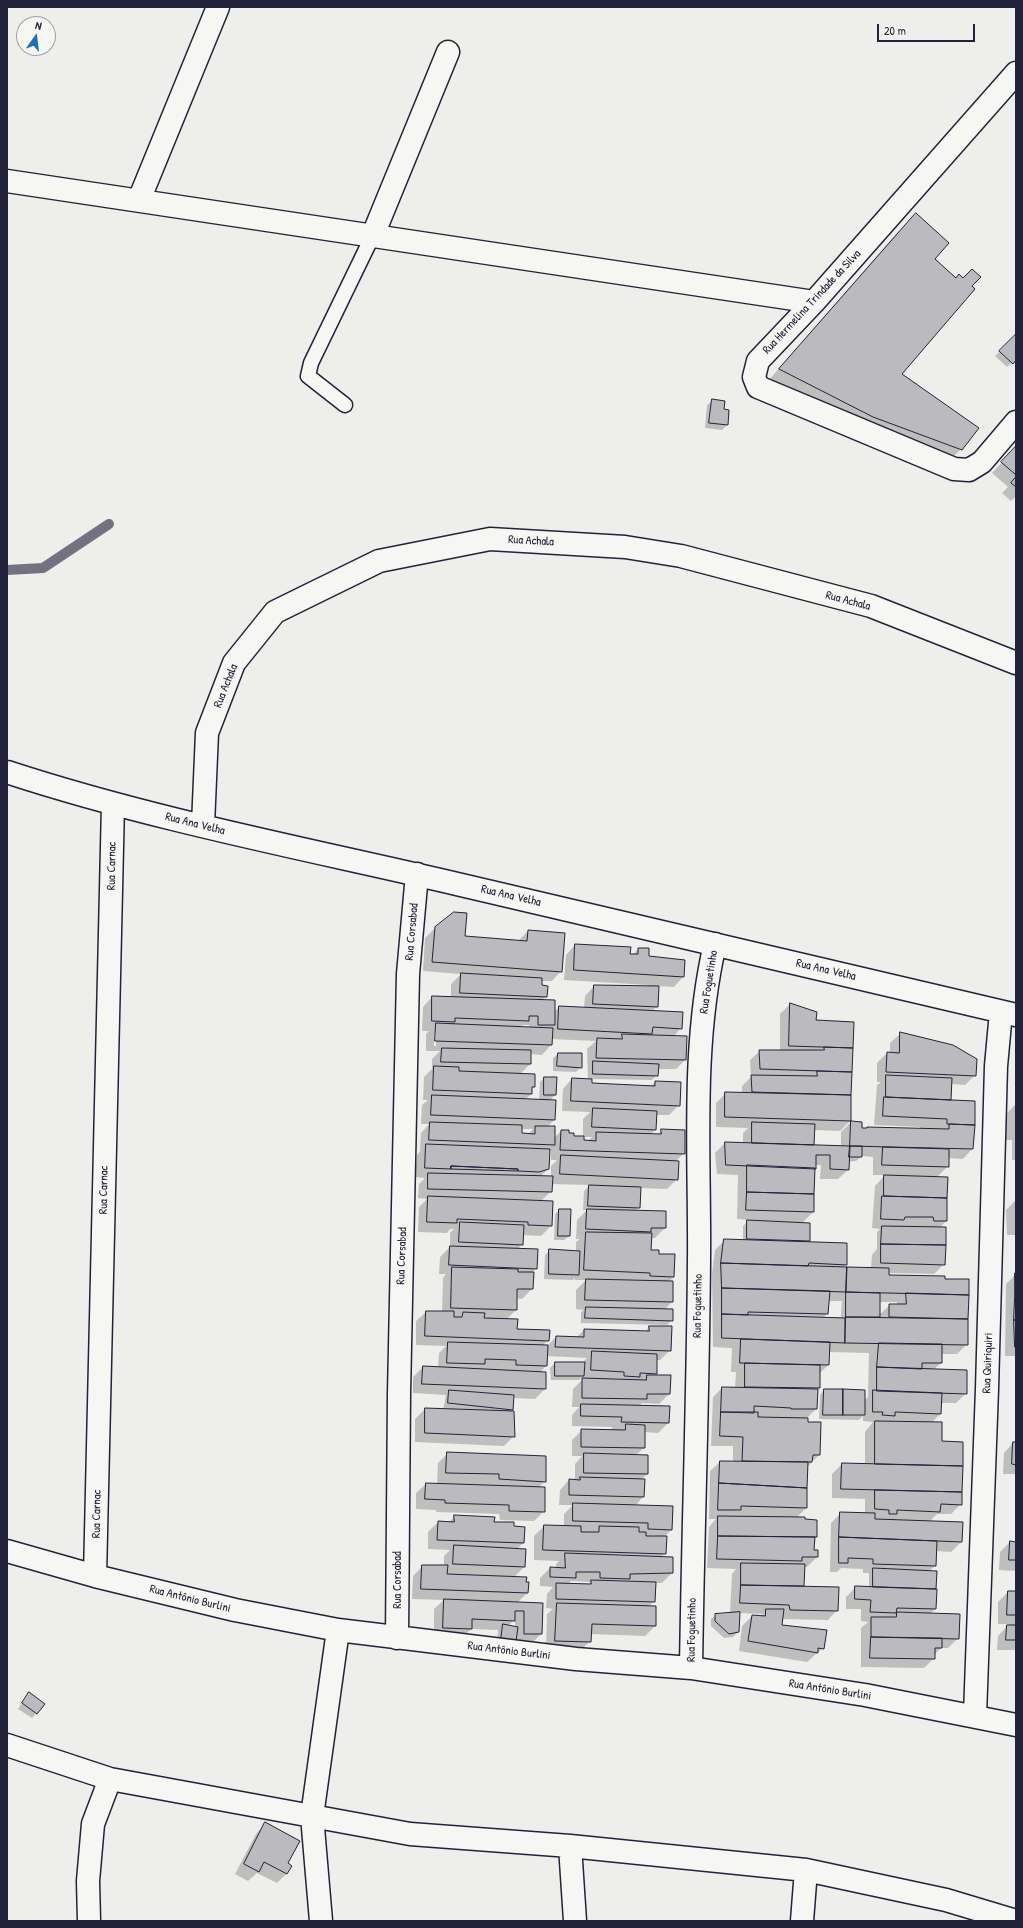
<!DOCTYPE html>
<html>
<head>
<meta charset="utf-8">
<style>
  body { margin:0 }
  #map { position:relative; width:1023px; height:1928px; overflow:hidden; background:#eeeeeb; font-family:"Patrick Hand",sans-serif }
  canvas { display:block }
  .frame { position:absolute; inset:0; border:8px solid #22223b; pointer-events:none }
  .north { position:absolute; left:16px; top:16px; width:40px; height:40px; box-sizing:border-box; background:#f6f6f2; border:1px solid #a1a1a9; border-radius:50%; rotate:14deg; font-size:11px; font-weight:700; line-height:16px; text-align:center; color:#22223b }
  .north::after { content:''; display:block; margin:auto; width:14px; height:18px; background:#1f6fb2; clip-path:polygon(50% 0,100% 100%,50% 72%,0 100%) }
  .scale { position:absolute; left:877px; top:24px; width:98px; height:18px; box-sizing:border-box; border:2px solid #22223b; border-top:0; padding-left:5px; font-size:12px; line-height:14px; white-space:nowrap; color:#22223b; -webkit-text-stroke:3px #f6f6f2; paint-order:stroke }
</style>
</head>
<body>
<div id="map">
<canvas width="1023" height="1928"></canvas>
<div class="frame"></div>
<div class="north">N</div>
<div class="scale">20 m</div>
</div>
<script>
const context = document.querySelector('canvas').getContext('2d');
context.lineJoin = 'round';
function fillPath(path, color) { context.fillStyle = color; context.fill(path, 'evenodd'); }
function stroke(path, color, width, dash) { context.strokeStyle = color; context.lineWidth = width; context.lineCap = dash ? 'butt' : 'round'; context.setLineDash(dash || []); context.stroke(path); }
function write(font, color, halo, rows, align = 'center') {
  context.font = font + ' "Patrick Hand",sans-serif'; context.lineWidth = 4; context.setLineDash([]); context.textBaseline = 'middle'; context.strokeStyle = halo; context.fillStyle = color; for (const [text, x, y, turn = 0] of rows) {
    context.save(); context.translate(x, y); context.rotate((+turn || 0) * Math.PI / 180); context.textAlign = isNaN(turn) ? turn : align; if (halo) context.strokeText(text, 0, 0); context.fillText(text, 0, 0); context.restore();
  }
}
fillPath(new Path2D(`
  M916 215 934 259 956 279 900 374 961 449 942 468 762 388 897 233Z
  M1016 336V359L1007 367 995 356Z
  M712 401 723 410 727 425 722 430 705 428 707 405Z
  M1016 447V496L1011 501 1002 493 1008 487 992 473Z
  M436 927 464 937 518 941 528 931 564 934 561 971 552 981H541V986L546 996 542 1001 554 1012 559 1007 584 1008 585 996 594 986 649 987V985L564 980 566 955 575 945 629 955H633L638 949 648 957 683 977 674 987 658 986 657 1006 652 1011 681 1028 673 1037 685 1060 676 1069H657V1075L652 1080 591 1079V1084L650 1087 655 1082 679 1105 669 1115H656L655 1130 651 1134 657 1135 662 1130 684 1153 675 1162 677 1179 667 1189 640 1188 639 1207 635 1211 665 1212V1228L655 1238H651L650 1251 658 1255 674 1277 668 1282 672 1302 664 1310 672 1320 667 1325 581 1323V1312L584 1310 576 1309V1290L586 1280H575V1278L573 1280 544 1279 545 1255 550 1250 576 1252V1242L580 1239H576L577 1220 587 1210H583L584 1191 590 1185 552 1184 551 1191 541 1201 552 1202 551 1226 541 1236 523 1235 522 1244 517 1250 536 1268 532 1273V1289L522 1299 516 1298V1310L506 1320 516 1330 548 1340 542 1346H547L556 1337 576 1338 584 1330 645 1332 649 1327 670 1350 660 1360H656V1373L653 1376 669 1394 659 1404 642 1403 639 1406 668 1423 658 1433 644 1432V1448L636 1455 647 1474 641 1480 643 1497 635 1506 671 1530 664 1537 665 1553 661 1557 672 1573 662 1583H655L654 1601 648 1607 655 1626 645 1636 590 1634V1641L580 1651 546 1650 547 1614 553 1609 546 1608 547 1594 553 1587 540 1586V1578L550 1568H556V1564L559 1561 534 1560V1536L544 1526 564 1527V1514L573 1505H559L560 1490 569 1480H575V1464L582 1456H572V1440L582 1430 612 1431V1427L572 1426V1415L579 1407H572L573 1389 582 1380V1377L579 1380H551L550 1368 555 1363 583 1362 587 1358 546 1356V1366L539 1373 545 1389 535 1399 513 1398 512 1409 509 1412 514 1436 504 1446 415 1442V1419L425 1409 443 1410 446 1395 413 1393V1377L423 1367 438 1368 439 1353 446 1346 416 1345V1321L426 1312H442L443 1278 446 1274H439L440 1257 450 1247V1233L454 1229H450L447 1233 418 1232 419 1207 427 1199 418 1198 419 1184 425 1178 415 1177 417 1155 421 1150H420L421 1133 429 1124H421L422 1105 428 1100H423L424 1077 432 1069V1059L440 1051H426V1034L429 1031H422L423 1007 432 997 451 998V984L461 974 423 971 425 938ZM523 1025H529V1028L520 1027ZM434 1033H436V1046H434ZM551 1039 596 1041 587 1049 588 1080 572 1079 563 1089 562 1111 590 1112 583 1119V1137H573L561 1131 554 1138 547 1127 554 1120 549 1101 555 1095 544 1078 540 1082 539 1101 525 1100 531 1094V1089L534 1086 520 1074 530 1064V1054L542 1055 551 1045ZM521 1129H533L528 1135 521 1134ZM583 1137H592L588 1141H583ZM549 1150H551V1160H557L551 1166V1177L541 1176 548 1169ZM571 1581 591 1582 588 1585 569 1584Z
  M790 1004 815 1021 853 1023 850 1121 840 1131 814 1130 813 1146 841 1147V1132L851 1122 861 1129 867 1128 920 1129V1127L874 1125 877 1085 881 1082H877V1063L887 1053H890V1043L900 1034 952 1046 975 1075 965 1085 951 1084 950 1101 974 1102 972 1149 963 1159 948 1158V1166L937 1177 947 1178 946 1221 939 1228 944 1264 934 1274 888 1273V1276L968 1280 967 1344 957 1354H941V1363L933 1370 966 1393 956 1403H940V1414L931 1423 941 1442 962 1443 961 1504 951 1514H937L929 1522 961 1542 951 1552 936 1551 935 1566 929 1571 935 1609 930 1614 958 1638 948 1648H941L934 1655V1658L924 1668 861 1667V1628L868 1622 861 1621V1609H846V1597L856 1587 869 1588V1573H863V1569L841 1568 837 1572H830L831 1523 841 1513 865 1514V1499L832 1498V1474L842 1464 865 1465V1432L873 1422 863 1421V1416L859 1420 819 1419 820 1395 824 1390 864 1401 868 1397 869 1353 828 1352V1365L819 1374 816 1409 807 1418 806 1423 819 1455 807 1467 806 1508 796 1518 816 1537 813 1539V1551L817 1557 807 1567H804L803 1587 837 1610 828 1620 782 1619 781 1626 823 1648 807 1662 739 1651 742 1626 752 1616 759 1617 763 1614 739 1613 738 1632 733 1637 724 1638 711 1626V1619L716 1615 730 1614 732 1574 736 1569 707 1568 709 1527 716 1519H709L710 1471 720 1462H733V1446H711L713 1397 722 1388H735L736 1372H731L732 1348 713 1347 712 1274 715 1250 725 1240H743V1226L749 1220 737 1219 738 1175 717 1174 715 1153 725 1143 743 1144V1133L748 1128 716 1127V1103L726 1093H742V1086L751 1077 750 1060 760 1051H780V1014ZM862 1156 873 1157V1175H885L875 1186 872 1228 880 1229 877 1232V1249L872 1255 871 1269 843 1268 846 1264 807 1243 809 1224 802 1223 813 1212 815 1165H821L820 1179H838L848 1170V1162L856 1161ZM828 1301H842L841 1317H824L827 1313ZM879 1302H897V1305H890L879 1315Z
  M558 1054 581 1067 576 1072 553 1071V1058Z
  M1016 1104V1160H1012V1140H1005V1115Z
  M1016 1200V1235H1007L1006 1210Z
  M559 1210 569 1236 564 1240H554L555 1214Z
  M1016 1274V1356H1005L1006 1284Z
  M1013 1443H1016V1474H1003L1004 1453Z
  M448 1453 545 1481 539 1487 544 1511 534 1521 500 1520 499 1514 436 1512V1510L416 1509V1493L426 1484H437L438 1463Z
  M455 1516 513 1527 524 1528 523 1543 517 1549 524 1567 514 1577 525 1583 527 1593 517 1603 542 1604 541 1634 531 1644H497L498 1630 471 1629 461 1639 434 1638V1609L444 1600 412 1599 413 1576 423 1566H444V1556L450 1550 428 1549V1532L438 1522 448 1523ZM515 1619V1627L508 1626Z
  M1010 1542 1016 1543V1571L999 1570 1000 1552Z
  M1016 1583V1650H997L998 1636 1009 1624H998V1602L1008 1592H1015Z
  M25 1698 36 1713 32 1718 18 1709Z
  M265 1824 287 1863V1873L277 1883 257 1873 248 1881 235 1874 256 1834Z`), '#0003');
stroke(new Path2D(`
  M7 570 43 568 109 524`), '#727281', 10);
const building = new Path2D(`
  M916 213 949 243 935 259 956 278 959 274 963 278 972 269 981 277 972 286 975 289 902 374 979 428 962 450 873 417 779 369Z
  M1016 334V360L1013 364 999 351Z
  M712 399 725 401 724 409 729 410 728 425 709 423Z
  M1016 446V475L1001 462Z
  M1016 477V487L1011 483Z
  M454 912 467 913 465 936 527 941 528 930 565 933 562 972 432 962 435 927Z
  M575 944 631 947 630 954H638V948H649V956L685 960 684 977 574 970Z
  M461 973 542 978V985L548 986 547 997 460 993Z
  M594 985 659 986 658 1007 593 1004Z
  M432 996 555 1000V1025H538V1016H529V1021L455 1018V1022L432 1021Z
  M790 1003 817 1012 816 1020 854 1022 853 1048 789 1046Z
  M559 1006 683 1012 682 1029 653 1027 652 1034 558 1029Z
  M436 1023 553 1028 552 1045 435 1041Z
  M900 1032 953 1045 977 1059 976 1076 886 1072 887 1052 899 1053Z
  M622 1034 687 1036 686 1060 596 1058 597 1038 622 1039Z
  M824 1047 853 1048 852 1072 760 1069 759 1050H824Z
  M442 1048 531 1050V1064L441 1062Z
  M558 1053H582V1068L557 1066Z
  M593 1061 659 1064 658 1076 593 1074Z
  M434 1066 459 1067V1071L535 1074V1087H532V1094L433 1090Z
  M817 1071 852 1072 851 1095 752 1092 751 1075 817 1076Z
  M886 1075 952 1078 951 1100 886 1097Z
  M544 1077H557L556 1095H544Z
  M572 1078 592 1079V1083L655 1086V1081L681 1082 680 1106 571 1101Z
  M725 1092 851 1095V1121L725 1117Z
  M432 1095 556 1100 555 1120 431 1115Z
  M884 1097 975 1101V1125L947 1124V1119L883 1116Z
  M593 1108 657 1111 656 1130 592 1127Z
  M851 1121 862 1122V1128H867V1127L949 1129V1124L975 1125 973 1149 850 1146Z
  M430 1122 522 1125V1133L535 1134V1126H555V1145L429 1140Z
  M752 1122 815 1124 814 1145 752 1143Z
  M661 1129 685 1130V1154L560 1150 561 1130H569V1133H574V1136H584V1140L596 1141V1132L661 1134Z
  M725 1142 850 1146 849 1170 830 1169V1155H816V1169L726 1165Z
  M426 1144 550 1149 549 1169 539 1172 518 1171V1169L451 1166V1169L425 1168Z
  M850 1146H862V1157H849Z
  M883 1147 949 1149V1167L882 1165Z
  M561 1155 679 1161 678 1180 560 1174Z
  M747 1165 815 1168 814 1194 747 1192Z
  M451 1166 518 1169V1171L451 1169Z
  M428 1173 553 1176 552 1192 428 1189Z
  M884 1175 948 1177 947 1198 884 1196Z
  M589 1185 641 1187 640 1208 588 1206Z
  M747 1192 814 1194V1212L746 1210Z
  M428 1196 553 1201 552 1226 528 1225V1222L457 1219V1223L427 1222Z
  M882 1196 947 1198V1221H934L933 1217H905L904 1220 881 1219Z
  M559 1209H571L570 1236H558Z
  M587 1209 666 1211V1228H651V1232L586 1229Z
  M747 1220 810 1223V1241L747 1239Z
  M460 1222 524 1225 523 1245 459 1242Z
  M882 1226 946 1227V1245L881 1244Z
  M586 1232 652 1233 651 1250H659V1254H675L674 1277 650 1276V1273L584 1270Z
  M724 1239 847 1243V1265L809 1263 808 1266 721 1263Z
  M881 1244 946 1245 945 1265 881 1263Z
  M450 1246 538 1249 537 1269 449 1265Z
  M549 1249 580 1251 579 1275 549 1274Z
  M721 1263 847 1267 846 1292 722 1288Z
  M452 1267 518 1269V1272H534L533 1289H517V1310L451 1308Z
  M847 1267 889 1268V1275L945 1276V1279H969V1295L846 1292Z
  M1015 1273H1016V1297L1015 1296Z
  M586 1279 673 1281V1302L585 1300Z
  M722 1288 830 1291 828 1314 748 1312V1315L722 1314Z
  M846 1292 880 1293V1317H846Z
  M906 1293 969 1295 968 1319 889 1317V1304H906Z
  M1015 1296 1016 1297V1320H1014Z
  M586 1307 673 1309V1321L585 1318Z
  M426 1311H454V1317H462L463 1312 485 1313 484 1318 518 1319 517 1329 550 1330 549 1341 425 1336Z
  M722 1314 845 1318V1343L722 1338Z
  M846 1317 968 1319V1345L845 1343Z
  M1014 1320H1016V1347H1015Z
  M649 1326H672L671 1351 555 1347 556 1336 584 1337V1329L649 1331Z
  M741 1339 830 1342 829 1365 740 1363Z
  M448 1342 548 1345 547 1366 516 1365V1360L485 1359V1364L447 1363Z
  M879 1343 942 1344V1363H922V1369L877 1367Z
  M592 1351 657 1354V1374L640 1373V1377L624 1376V1372L591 1370Z
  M555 1362H585L584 1376H555Z
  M745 1363 820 1365V1388L745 1387Z
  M423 1366 546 1372V1389L422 1384Z
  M877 1367 967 1370V1394L877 1391Z
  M647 1375H671L670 1394H647V1399L582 1398V1378L646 1380Z
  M722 1387 818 1389 817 1409H791V1408L754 1406V1413L721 1412Z
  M824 1389H843V1415H823Z
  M843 1389 865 1390V1415H843Z
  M449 1390 514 1395 513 1410 448 1403Z
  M873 1390 942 1393 941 1414 895 1412V1416L882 1415 883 1412H873Z
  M581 1404 670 1406 669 1423 621 1422 622 1417 581 1416Z
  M425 1408 514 1411 515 1437 425 1433Z
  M721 1412H758V1417L808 1418V1422H821L820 1455H813L812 1462 742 1461 743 1437 720 1436Z
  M875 1421 942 1422V1441L963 1442V1466L875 1464Z
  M626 1424 645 1425V1448L581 1447V1429L625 1430Z
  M1013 1442H1016V1465L1012 1464Z
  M447 1452 546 1456V1482L499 1479V1474L446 1473Z
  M584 1453 648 1455V1474L584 1473Z
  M720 1461 808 1462 807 1488 719 1483Z
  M842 1463 963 1466 962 1492 841 1489Z
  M580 1477 645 1479 644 1497 569 1495V1479L580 1480Z
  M426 1483 545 1487V1512L509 1511V1505L445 1503V1500L425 1499Z
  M719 1483 807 1488V1508L741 1506V1510H718Z
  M875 1490 962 1492V1505L941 1504 940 1512 897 1510V1514H889V1510L875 1509Z
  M573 1503 673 1506 672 1530 648 1529V1523L573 1521Z
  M840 1512 875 1513V1519L963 1522 962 1542 839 1537Z
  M454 1515 495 1517 494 1522H514V1526L525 1527 524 1543 437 1540 438 1521 454 1522Z
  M718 1516 805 1517V1519L817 1520V1537L718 1536Z
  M544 1525 581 1526V1532H599V1526L639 1527V1532H646V1536H667L666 1554 543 1550Z
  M718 1536 815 1537 814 1550H818V1557H802V1561L717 1559Z
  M839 1537 937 1541 936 1566 873 1564V1559L848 1558V1563H839Z
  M1010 1541 1016 1542V1560H1009Z
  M454 1545 526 1549 525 1567 453 1564Z
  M565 1553 673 1557V1573L630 1574V1579L600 1578V1572H576V1578L550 1577V1567L565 1568Z
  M741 1563 805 1564 804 1586 741 1585Z
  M422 1565H448L447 1574 527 1577 526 1582H529L528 1593 421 1589Z
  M873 1568 937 1571 936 1589 873 1587Z
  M591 1580 656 1582 655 1602 556 1599V1583L591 1584Z
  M741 1585 839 1587 838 1611 790 1610 789 1605 740 1603Z
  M855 1586 937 1589 936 1609 897 1608 896 1613 870 1612 871 1600 855 1599Z
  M1008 1591H1016V1615H1007Z
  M444 1599 543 1603 542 1634H524V1611H515V1621L472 1619V1629L443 1628Z
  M557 1603 656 1606V1626L592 1624 591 1642 555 1641Z
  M766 1609H784L782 1625 827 1630 824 1649 818 1648V1653L748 1641 752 1615 765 1616Z
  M740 1612 739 1632 729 1634 715 1621V1614Z
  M897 1612 960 1614 959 1639 871 1637V1617H896Z
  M503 1624 518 1627 516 1641 501 1640Z
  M1007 1625H1016V1640H1006Z
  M871 1637 942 1638V1648H935V1659L870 1658Z
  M29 1692 45 1704 37 1714 22 1703Z
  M265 1822 300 1841 288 1863 292 1866 287 1874 264 1862 259 1872 244 1864Z`);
fillPath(building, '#bbbbbf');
stroke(building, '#22223b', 1);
const lane = new Path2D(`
  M345 405 308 376 311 363 373 235`);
const street = new Path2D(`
  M1016 73 814 302 758 361 754 377 758 387 954 469 969 470 982 462 1016 422
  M7 181 814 302
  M139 200 218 7
  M373 235 448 52
  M7 772C154 820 307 849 457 884 644 927 830 973 1016 1015
  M203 825 207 733 234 663 275 612 379 561 490 539 625 547 681 556 871 606 1016 663
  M7 1551 95 1576 235 1610 338 1630 576 1659 691 1668 865 1695 1016 1725
  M95 1576 113 804
  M397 1638 399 1393 408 974 417 874
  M691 1668C693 1532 698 1396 699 1260 700 1155 691 1047 715 944
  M975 1715 987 1389 996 1066 1001 1012
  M7 1745 110 1779 410 1834 570 1846 806 1870 946 1900 1016 1921
  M570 1846 575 1921
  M89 1921 88 1881 93 1824 110 1779
  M321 1921 312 1816 338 1630
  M802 1921 806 1870`);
stroke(lane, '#22223b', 17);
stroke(street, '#22223b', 25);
stroke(lane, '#f6f6f2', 14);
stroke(street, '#f6f6f2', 22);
write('12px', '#22223b', '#f6f6f2', [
  ["Rua Hermelina Trindade da Silva",812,302,-47],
  ["Rua Achala",531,541,3],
  ["Rua Achala",848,601,15],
  ["Rua Achala",226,686,-68],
  ["Rua Ana Velha",195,824,14],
  ["Rua Carnac",112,866,-89],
  ["Rua Ana Velha",511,896,13],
  ["Rua Corsabad",412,932,-85],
  ["Rua Ana Velha",826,970,13],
  ["Rua Foguetinho",709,982,-81],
  ["Rua Carnac",104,1190,-89],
  ["Rua Corsabad",402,1256,-88],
  ["Rua Foguetinho",698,1306,-89],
  ["Rua Quiriquiri",988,1363,-88],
  ["Rua Carnac",97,1514,-89],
  ["Rua Corsabad",398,1580,-90],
  ["Rua Antônio Burlini",190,1599,14],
  ["Rua Foguetinho",692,1630,-89],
  ["Rua Antônio Burlini",509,1651,7],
  ["Rua Antônio Burlini",830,1690,9]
]);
</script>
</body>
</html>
